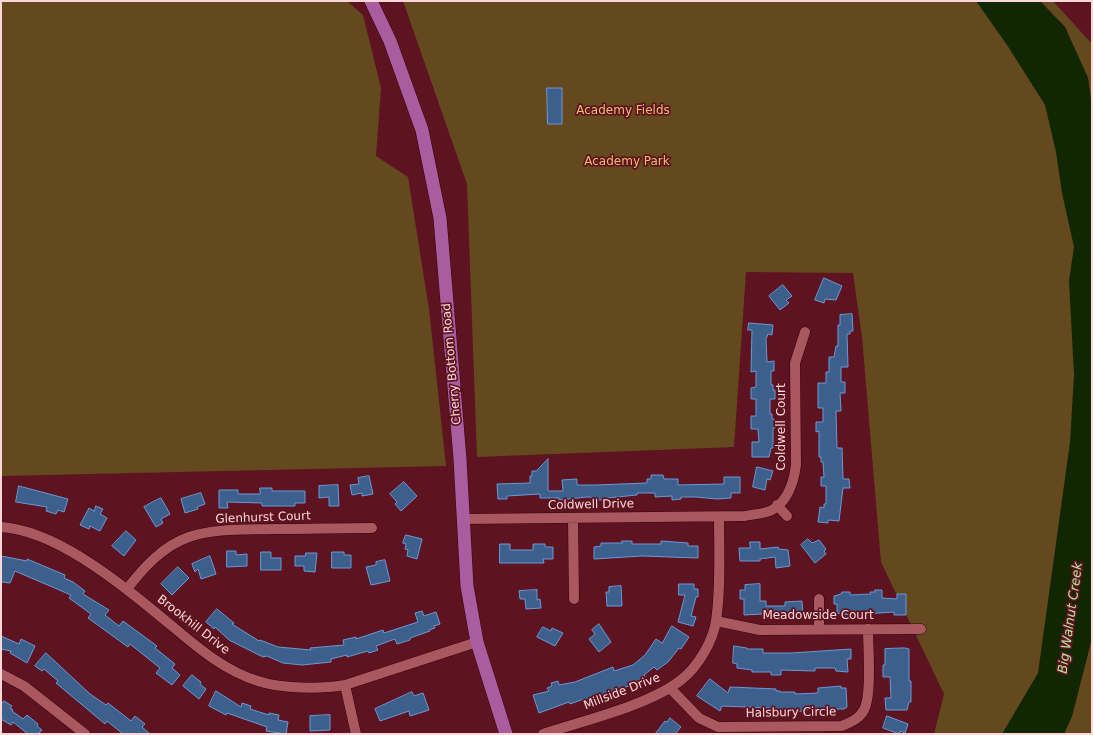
<!DOCTYPE html>
<html>
<head>
<meta charset="utf-8">
<style>
  body { margin:0 }
  #map { position:relative; width:1093px; height:735px; overflow:hidden; background:#5d1320; font-family:"DejaVu Sans",sans-serif }
  canvas { display:block }
  .frame { position:absolute; inset:0; border:2px solid #fed8d9; pointer-events:none }
</style>
</head>
<body>
<div id="map">
<canvas width="1093" height="735"></canvas>
<div class="frame"></div>
</div>
<script>
const context = document.querySelector('canvas').getContext('2d');
context.lineJoin = 'round';
function fillPath(path, color) { context.fillStyle = color; context.fill(path, 'evenodd'); }
function stroke(path, color, width, dash) { context.strokeStyle = color; context.lineWidth = width; context.lineCap = dash ? 'butt' : 'round'; context.setLineDash(dash || []); context.stroke(path); }
function write(font, color, halo, rows, align = 'center') {
  context.font = font + ' "DejaVu Sans",sans-serif'; context.lineWidth = 3.5; context.setLineDash([]); context.textBaseline = 'middle'; context.strokeStyle = halo; context.fillStyle = color; for (const [text, x, y, turn = 0] of rows) {
    context.save(); context.translate(x, y); context.rotate((+turn || 0) * Math.PI / 180); context.textAlign = isNaN(turn) ? turn : align; if (halo) context.strokeText(text, 0, 0); context.fillText(text, 0, 0); context.restore();
  }
}
fillPath(new Path2D(`
  M1 1H347L363 15 381 88 376 156 408 177 429 309 446 466 1 476Z
  M403 1H1020L1092 257 1039 734H934L944 694 881 562 862 337 853 273 746 272 734 447 477 457 467 184Z
  M1040 1H1053L1092 44V108L1088 78 1065 27Z
  M1092 638V734H1064L1072 716Z`), '#65491e');
fillPath(new Path2D(`
  M976 1H1040L1065 27 1088 78 1092 108V638L1072 716 1064 734H1002L1038 673 1070 442 1074 375 1069 281 1074 247 1062 193 1056 152 1045 105 1007 45Z`), '#112704');
const building = new Path2D(`
  M547 88H562V124H548Z
  M824 278 842 286 836 300 825 299 824 303 815 300Z
  M783 285 792 296 786 300 789 303 780 310 769 296Z
  M852 314 853 331H850V334H847L848 367H841V382H845V393H840L841 411H836L837 448H842L843 479H849L850 488H843L839 521 828 520V523L818 522 820 507 824 508V504H826V486H821V477H824L823 462H821V457H819V431L816 432V422H823V408H818V383H826V372H829V357H834L836 346H838V325H840V315Z
  M749 323 773 325 772 335 768 334 766 339 767 362 774 361V371H771V385H773V390H775V399H770V414H772V419H774L775 428H773V448H771L769 457H752V442H759L758 429H751V416H756V399H751V388L756 387V371L751 372 752 330H748Z
  M548 459V491H563L562 480 577 479V485H596L647 483V479H651V475H663L664 479H678V485L724 484V477H740V493H731V498L717 499 696 497H681V499L672 500V496L655 497V493H637V495L607 498V500H597V498L587 497 559 500V498H540V494L507 496V499H498L497 484 530 483V476H532V471H536Z
  M757 467 773 471 770 480 767 479 765 490 753 487Z
  M369 476 373 494 362 496V493L352 495 350 485 359 484 358 478Z
  M404 482 417 496 401 511 395 504 397 502 390 494Z
  M338 485 339 506H329V497L319 498V486Z
  M19 486 68 499 64 512 58 510 56 514 46 511 47 507 16 502Z
  M260 488H272V491H305V503H295V506H262V503L227 502 228 508H219V490H238V494H260Z
  M201 493 205 504 197 507 198 509 185 513 181 499Z
  M161 498 170 514 161 519 163 523 156 527 144 507Z
  M96 506 103 509 100 514 107 518 100 531 90 526 89 529 80 525 89 508 94 511Z
  M126 531 136 540 124 556 112 546Z
  M406 535 422 539 417 559 407 556 408 550 405 549 406 544 403 543Z
  M808 539 812 543 819 540 826 549 824 551 826 554 815 563 801 545Z
  M622 541H632V544H661V541L688 543V546H698V558L642 556 594 559V547L601 546V543H622Z
  M750 542H760V549L778 547 779 549 788 550 790 566 776 568 775 557 760 559V561H740L739 548H750Z
  M500 544H510V550H533V544H545V547H553V559H543L544 563H500Z
  M227 551H236V555L247 554V566L227 567Z
  M261 552H271V558H281V570H261Z
  M332 552H344V555H351V568H332Z
  M306 553H317L315 572 304 571V566H295V556H305Z
  M1 556 27 561V559L65 575 64 578 73 582 85 591 83 594 109 610 105 615 119 626 123 621 157 646 155 648 175 664 172 668 180 675 172 685 156 673 160 668 130 644 128 647 88 618 91 614 69 598 71 595 15 571 10 583 2 582Z
  M210 556 216 574 201 579 198 569 195 572 192 564Z
  M385 560 390 581 371 585 366 567 376 565V562Z
  M178 567 189 578 172 595 161 584Z
  M679 584H694V589H698V597H696L691 616 696 617 693 626 678 622 685 595H679Z
  M760 584V601H766V606H785V602L802 601 803 618H781V613L744 615V599H740V590H745V585Z
  M621 586 622 606H607L606 592H609V587Z
  M537 590V600L540 599 541 608 526 609 525 599H520L519 591Z
  M875 590H882V598L897 599V594H906V615H894V612L849 615 837 613V604H834V596L841 594 842 592H850V595L871 594 870 592H875Z
  M217 609 234 623 232 624 259 641 260 640 278 647 311 650 310 648 344 645 343 640 356 637V639L383 630 384 633 418 622 415 613 422 611 424 616 436 612 440 624 434 626 435 628 429 630 430 631 410 638V640L397 644 395 639 376 646 378 650 369 653 368 651 347 657V655L331 659V662L302 665 283 663 267 656 263 657 229 640 215 627 214 629 206 622Z
  M599 624 611 642 599 652 589 639 595 634 592 630Z
  M672 626 689 637 681 649 679 648 668 662 657 670 654 667 644 675 645 677 629 686 585 701 584 699 570 704 569 702 539 713 533 695 549 691 547 688 552 686 551 683 558 681 559 685 575 682 613 667 614 671 633 665 645 655 656 639 662 643Z
  M543 627 551 631 552 628 563 633 555 646 537 637Z
  M1 636 19 644 21 639 35 646 27 663 10 653 11 651 1 649Z
  M734 646 747 648V649H763V653H792L851 649V659H847L848 672 836 671 835 668H815V671L781 670V675H771V672H752V670L737 668V664L733 663Z
  M905 648 909 649V681H911V702H909L907 710H886L885 698H891L890 677H883V665H885V649Z
  M46 653 90 694 106 705 108 703 131 721 135 716 145 724 142 727 150 734H123L107 721 105 724 56 683 58 681 44 669 42 671 35 666Z
  M192 675 201 682 200 684 206 689 199 699 183 686Z
  M710 679 728 693 730 687 776 689V691H780V692H795V694L818 693V688L841 686V688H846L847 707 844 709H812L806 710V711L769 712V708L722 706 720 711 697 696Z
  M216 691 241 707 242 703 251 706 250 709 269 715V713L279 715 278 720 288 722 286 734 266 731 267 727 227 713 226 715 209 706Z
  M412 692 414 696 423 693 429 710 410 716 409 711 380 721 375 709Z
  M4 701 12 706 10 708 13 710 12 711 23 719 27 715 38 724 37 726 42 730 38 734H28L13 722 11 725 1 719V706Z
  M330 715V730L310 731V716Z
  M887 716 908 724 905 733 900 731 899 734 883 728Z
  M670 718 681 727 675 734H655L665 721 667 722Z`);
fillPath(building, '#3d5f8b');
stroke(building, '#6a99d7', 1);
const minor = new Path2D(`
  M777 505 787 516
  M464 519 745 516C753 514 765 514 772 510 788 501 794 481 796 465L795 363 805 332
  M573 519 574 599
  M1 527C30 529 58 543 82 558 114 578 143 602 172 626 198 648 225 671 258 681 281 689 321 689 345 685L477 642
  M127 589C144 567 163 546 189 537 216 528 246 530 274 529 307 529 339 528 372 528
  M716 621 760 630 921 629
  M819 629V599
  M1 674 24 686 85 734
  M345 685 356 734
  M670 688 699 718 718 727 842 726C851 722 859 719 864 710 872 695 868 648 868 629
  M543 734C582 721 650 705 681 680 698 667 713 641 716 621 721 587 719 551 719 517`);
const major = new Path2D(`
  M371 1 390 41 422 130 440 218 460 459 467 586 477 642 506 734`);
stroke(minor, '#38010d', 11);
stroke(major, '#38010d', 14);
stroke(minor, '#a9585f', 10);
stroke(major, '#aa5d9e', 13);
write('12px', '#f2bd70', '#5d1320', [
  ["Academy Fields",623,111],
  ["Academy Park",627,162]
]);
write('12px', '#fed8d9', '#5d1320', [
  ["Cherry Bottom Road",452,364,-95],
  ["Coldwell Court",782,427,-90],
  ["Coldwell Drive",591,505,-1],
  ["Glenhurst Court",263,518,-2],
  ["Meadowside Court",818,616],
  ["Brookhill Drive",193,625,38],
  ["Millside Drive",622,692,-21],
  ["Halsbury Circle",791,713,-1]
]);
write('italic 13px', '#b3e59a', '#5d1320', [
  ["Big Walnut Creek",1071,618,-82]
]);
</script>
</body>
</html>
